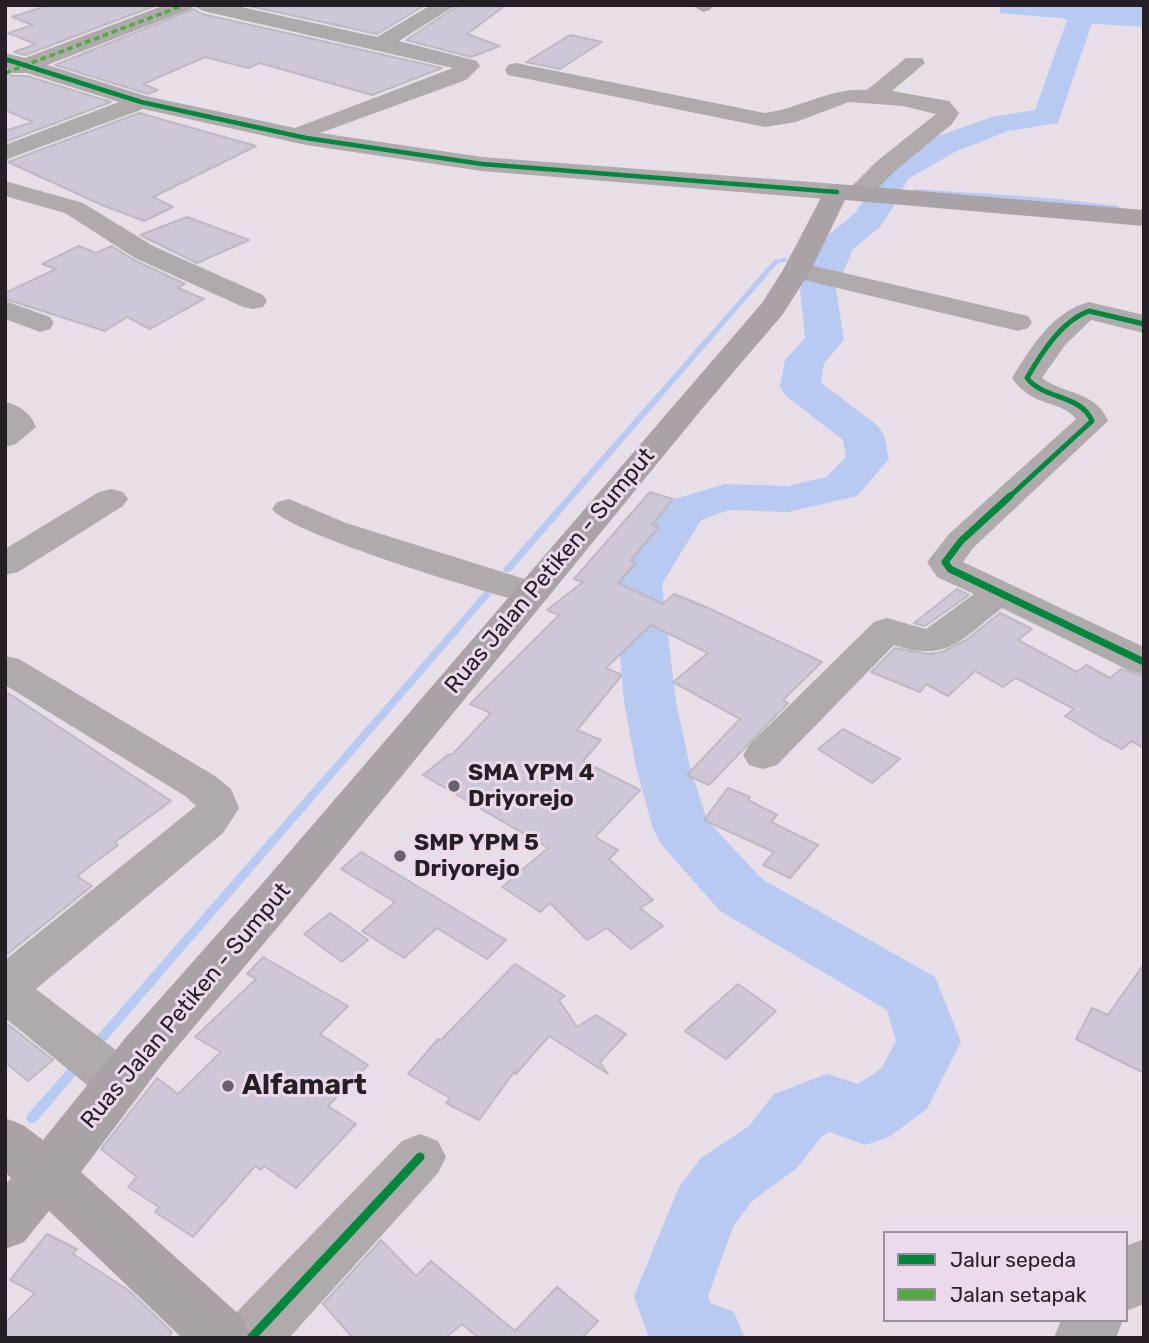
<!DOCTYPE html>
<html>
<head>
<meta charset="utf-8">
<style>
  body { margin:0 }
  #map { position:relative; width:1149px; height:1343px; overflow:hidden; background:#e8dee8; font-family:Rubik,sans-serif }
  canvas { display:block }
  .frame { position:absolute; inset:0; border:7px solid #262026; pointer-events:none }
  .legend { position:absolute; left:883px; top:1231px; width:245px; height:91px; box-sizing:border-box; background:#ecdaec; border:2px solid #9d909d; margin:0; padding:9px 12px; list-style:none; font-size:21px; color:#262026 }
  .legend li { display:flex; align-items:center; gap:14px; height:35px }
  .legend b { width:35px; border:2px solid #9d909d }
</style>
</head>
<body>
<div id="map">
<canvas width="1149" height="1343"></canvas>
<div class="frame"></div>
<ul class="legend">
<li><b style="height:9px;background:#00873e"></b>Jalur sepeda</li>
<li><b style="height:9px;background:#53aa44"></b>Jalan setapak</li>
</ul>
</div>
<script>
const context = document.querySelector('canvas').getContext('2d');
context.lineJoin = 'round';
function fillPath(path, color) { context.fillStyle = color; context.fill(path, 'evenodd'); }
function stroke(path, color, width, dash) { context.strokeStyle = color; context.lineWidth = width; context.lineCap = dash ? 'butt' : 'round'; context.setLineDash(dash || []); context.stroke(path); }
function write(font, color, halo, rows, align = 'center') {
  context.font = font + ' Rubik,sans-serif'; context.lineWidth = 6; context.setLineDash([]); context.textBaseline = 'middle'; context.strokeStyle = halo; context.fillStyle = color; for (const [text, x, y, turn = 0] of rows) {
    context.save(); context.translate(x, y); context.rotate((+turn || 0) * Math.PI / 180); context.textAlign = isNaN(turn) ? turn : align; if (halo) context.strokeText(text, 0, 0); context.fillText(text, 0, 0); context.restore();
  }
}
fillPath(new Path2D(`
  M1001 5H1144V27L1079 23 1060 18 999 13Z`), '#b8caf2');
fillPath(new Path2D(`
  M916 189 1048 198 1118 206 1121 208 1118 210 1048 202 914 192V190Z
  M835 250 838 252 837 253 823 255 820 253 823 251Z
  M785 258 788 260 787 261 778 263 510 572H504L503 570 504 568 774 260Z
  M487 591 491 594 490 596 97 1051 93 1053 89 1051 87 1048 89 1045 484 592Z
  M79 1059 83 1061 85 1064 83 1067 36 1122 32 1123 28 1122 26 1118 28 1114 75 1061Z`), '#b8caf2');
fillPath(new Path2D(`
  M1079 15 1088 17 1092 23 1058 123 1008 131 955 152 908 179 898 197 894 198 897 201 880 227 853 249 836 289 844 340 824 363 821 383 878 426 884 435 889 459 857 496 788 512 729 510 701 520 662 584 676 702 690 767 707 820 762 879 935 977 961 1042 927 1109 889 1137 865 1145 829 1132 822 1136 797 1168 751 1202 733 1227 708 1296 710 1303 734 1312 745 1338H649L634 1296 679 1187 701 1158 749 1126 774 1094 827 1074 858 1084 881 1069 896 1041 887 1010 720 911 661 844 653 829 636 767 624 702 614 584 668 501 725 484 788 486 826 477 846 457 843 440 786 396 780 387 785 360 805 338 800 289 826 237 855 213 868 194 872 193 869 190 884 166 933 138 991 117 1035 110 1066 23 1070 17Z`), '#b8caf2');
const building = new Path2D(`
  M49 5H157L25 55 14 52 36 44 8 33 33 25 12 17Z
  M245 5H425L377 34Z
  M459 5H506L467 34 500 46 471 57 406 40Z
  M194 9 202 14 442 68 372 95 260 63 248 68 205 57 143 84 158 90 148 94 55 65Z
  M570 35 602 42 560 69 526 62Z
  M5 70 12 76H27L111 102 5 142V131L33 122 5 110Z
  M139 113 256 146 153 197 173 207 144 221 102 205 8 162Z
  M187 217 249 240 197 263 140 235Z
  M79 246 96 253 112 246 134 260 185 284 178 288 204 299 150 329 127 317 105 331 5 299V293L56 269 42 264Z
  M650 492 673 499 652 525 659 527 630 561 636 563 618 583 663 604 674 594 706 607 822 662 783 700 788 703 709 785 687 775 740 719 673 682 708 653 651 625 606 668 622 675 577 730 601 740 583 761 640 790 595 837 618 850 609 859 653 900 640 908 663 926 631 949 607 928 587 940 550 903 540 912 502 887 548 848 423 775 449 754 452 755 491 713 470 704 559 615 547 610 583 582 574 579Z
  M957 589 969 595 925 626 914 623Z
  M1000 613 1032 629 1018 640 1077 672 1086 665 1110 678 1121 669 1144 676V748L1131 741 1122 749 1098 736 1065 716 1074 709 1016 678 1003 687 975 671 948 696 926 684 920 692 871 672 895 648 928 654 942 652 966 640Z
  M5 691 171 801 115 842 118 845 77 876 92 886 5 956Z
  M843 729 900 759 872 783 818 749Z
  M728 788 750 797 748 800 777 815 771 822 818 845 790 878 763 865 774 852 704 820Z
  M361 852 506 940 487 959 437 928 404 958 362 931 395 902 341 869Z
  M330 913 368 940 342 962 304 934Z
  M263 957 348 1006 320 1034 368 1065 328 1106 356 1124 296 1188 264 1166 261 1170 255 1166 193 1237 155 1212 159 1207 128 1187 137 1177 101 1149 157 1078 178 1094 221 1052 195 1037 256 979 247 974Z
  M515 964 565 996 559 1000 577 1027 596 1015 626 1034 600 1062 608 1074 549 1036 516 1074 514 1072 479 1120 446 1103 450 1098 408 1074 438 1039 440 1041Z
  M1144 964V1073L1076 1039 1092 1008 1108 1015Z
  M738 984 776 1011 726 1059 685 1031Z
  M5 1022 53 1060 28 1081 5 1062Z
  M47 1234 77 1249 73 1254 128 1290 172 1332 168 1338H5V1323L35 1293 10 1280Z
  M381 1240 416 1276 431 1261 515 1331 557 1287 598 1321 582 1338H479L462 1324 445 1338H353L323 1304Z`);
fillPath(building, '#cdc7d7');
stroke(building, '#beb9c1', 2);
fillPath(new Path2D(`
  M165 5H232L377 37 431 5H456L399 41 477 61 480 66 466 80 320 133 482 157 837 184 848 190 877 161 936 114 903 106 849 102 796 122 765 127 508 75 505 70 508 65 516 63 765 113C801 108 831 87 867 90L906 58H922L925 63 892 91 949 101 959 113 952 124 895 171 868 198 859 201 848 195 837 200 482 171 306 145 143 109 5 160V145L119 102 27 73H12L5 66V53L25 58ZM194 6 203 11 453 68 295 128 146 96 47 65 191 9Z
  M691 5H712L713 6 710 10 703 12Z
  M5 181 83 203 153 246 263 295 267 301 263 307 253 309 243 307 135 258 65 213 5 196Z
  M797 262 1028 316 1032 322 1028 328 1018 331 787 276 783 270 787 264Z
  M5 301 50 317 54 323 50 329 40 332 5 319Z
  M1089 302 1144 315V333L1091 320 1065 345 1042 378C1065 395 1096 391 1108 421L973 548 963 562 1144 647V674L1130 671 1002 608C961 639 948 663 894 645L777 765 763 769 749 765 743 755 749 745 874 622 887 618 926 629 974 594 937 577 927 562 949 534 1076 419C1062 400 1032 408 1012 378 1031 347 1052 312 1089 302Z
  M5 402C19 405 31 413 36 427L16 444 5 447Z
  M111 489 123 492 128 499 123 506 18 572 5 575V549L99 492Z
  M289 499 346 523 544 585 549 593 544 601 531 604C491 594 289 534 272 509L277 502Z
  M5 656 19 659 215 776 231 789 239 808 223 833 36 989 138 1067 145 1082 138 1097 120 1103 102 1097 5 1018V960L196 806 185 796 5 685Z
  M420 1134 438 1141 446 1157 438 1173 289 1338H223L231 1318 402 1141Z
  M1144 1239V1304L1126 1311V1246Z
  M1061 1320H1123L1116 1338H1054Z`), '#afaaac');
fillPath(new Path2D(`
  M837 184 1144 210V226L845 200 811 270 783 314 701 410 293 909 161 1066 81 1172 243 1318 251 1338H182L49 1211 24 1242 5 1249V1185L11 1178 5 1172V1118L23 1125 43 1140 127 1036 261 885 762 303 783 270 824 192 828 187Z`), '#a9a2a7');
stroke(new Path2D(`
  M5 73 184 5`), '#53aa44', 3.5, [6, 3.5]);
stroke(new Path2D(`
  M5 59 141 102 306 138 482 164 837 192`), '#00873e', 4.5);
stroke(new Path2D(`
  M1008 498 1092 421C1081 394 1044 400 1027 378 1041 354 1061 321 1089 311L1144 324`), '#00873e', 5);
stroke(new Path2D(`
  M1010 496 961 541 945 562 950 569 1144 662`), '#00873e', 7);
stroke(new Path2D(`
  M251 1338 420 1157`), '#00873e', 9);
for (const [x, y, r, color] of [
  [454,786,7,"#6a626a"],
  [400,856,7,"#6a626a"],
  [228,1086,7,"#6a626a"]
]) { const dot = new Path2D(); dot.arc(x, y, r, 0, 2 * Math.PI); context.fillStyle = color; context.fill(dot); stroke(dot, '#ecdaec', 2.5); }
write('23px', '#262026', '#ecdaec', [
  ["Ruas Jalan Petiken - Sumput",550,571,-50],
  ["Ruas Jalan Petiken - Sumput",186,1006,-50]
]);
write('bold 23px', '#262026', '#ecdaec', [
  ["SMA YPM 4",468,773],
  ["Driyorejo",468,799],
  ["SMP YPM 5",414,843],
  ["Driyorejo",414,869]
], 'left');
write('bold 28px', '#262026', '#ecdaec', [
  ["Alfamart",242,1086]
], 'left');
</script>
</body>
</html>
